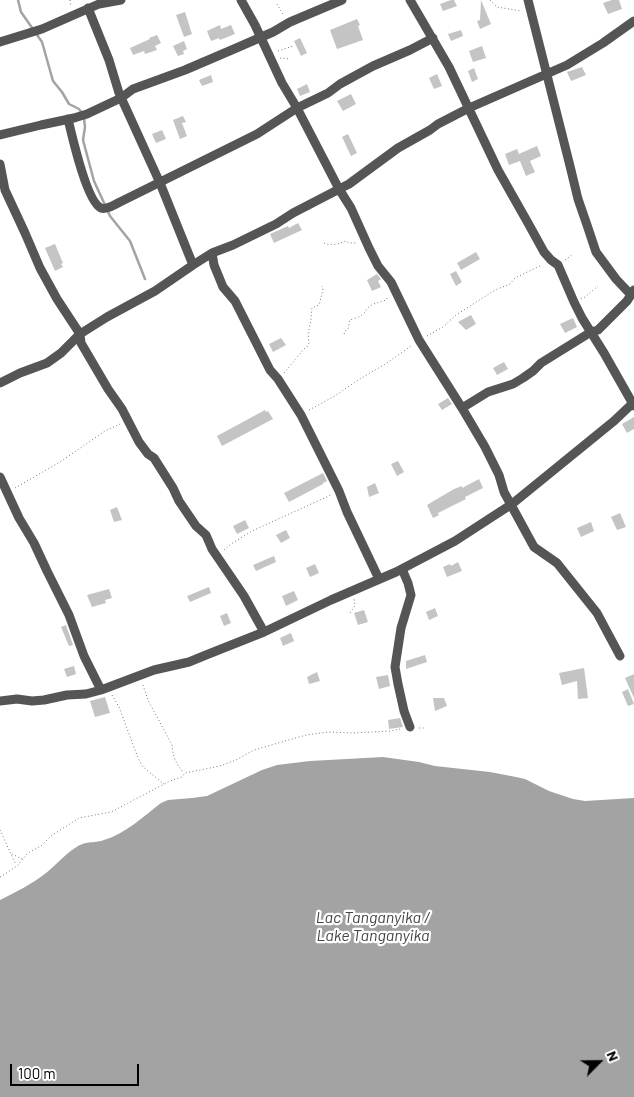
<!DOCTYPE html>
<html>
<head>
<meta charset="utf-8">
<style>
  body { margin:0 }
  #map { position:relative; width:634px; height:1097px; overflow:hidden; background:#fff; font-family:Barlow,sans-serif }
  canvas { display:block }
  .north { position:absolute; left:574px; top:1037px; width:50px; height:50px; -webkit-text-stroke:4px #fff; paint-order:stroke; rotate:67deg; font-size:14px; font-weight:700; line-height:20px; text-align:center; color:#000 }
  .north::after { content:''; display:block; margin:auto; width:18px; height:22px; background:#000; clip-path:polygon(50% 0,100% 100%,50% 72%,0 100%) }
  .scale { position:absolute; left:10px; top:1064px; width:129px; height:22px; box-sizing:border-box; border:2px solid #000; border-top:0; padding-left:6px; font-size:15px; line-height:18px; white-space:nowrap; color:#000; -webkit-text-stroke:4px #fff; paint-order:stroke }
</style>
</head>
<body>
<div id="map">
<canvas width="634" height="1097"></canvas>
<div class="north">N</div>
<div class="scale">100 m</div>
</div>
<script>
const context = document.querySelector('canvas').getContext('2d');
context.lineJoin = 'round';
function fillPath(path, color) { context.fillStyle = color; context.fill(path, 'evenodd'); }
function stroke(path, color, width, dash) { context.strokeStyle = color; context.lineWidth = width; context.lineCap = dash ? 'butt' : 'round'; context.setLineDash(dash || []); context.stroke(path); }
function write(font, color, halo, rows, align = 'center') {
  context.font = font + ' Barlow,sans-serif'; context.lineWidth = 4.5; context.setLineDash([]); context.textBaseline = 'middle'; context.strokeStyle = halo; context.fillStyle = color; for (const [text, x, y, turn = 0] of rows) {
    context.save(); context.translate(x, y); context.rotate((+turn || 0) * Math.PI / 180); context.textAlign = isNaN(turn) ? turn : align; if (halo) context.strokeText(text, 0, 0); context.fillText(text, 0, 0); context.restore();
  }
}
fillPath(new Path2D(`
  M383 757 419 762 435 766 490 772 516 777 525 779 549 791 573 799 585 801 634 798V1097H0V900C16 892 32 884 46 873 56 865 64 855 75 848 86 840 92 844 104 840 125 834 144 816 161 803L168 800 192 798 207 796 262 770 277 765 310 761Z`), '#a3a3a3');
stroke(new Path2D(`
  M18 0 21 12 42 42 53 81 62 92 69 104 79 109 82 113
  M84 118 85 127 83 140 94 181 110 216 130 241 145 279`), '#a3a3a3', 2.5);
fillPath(new Path2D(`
  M451 0H454L457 6 443 11 440 4Z
  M481 0 491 24 480 29 477 21 480 20Z
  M612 0H619L622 9 608 14 603 3Z
  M185 12 192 34 184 37 176 15Z
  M357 19 360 25 358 26 363 40 337 49 330 30Z
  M220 25 221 29 231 25 235 34 220 40 219 38 211 41 207 31Z
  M461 30 463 36 451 41 448 34Z
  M157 35 161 43 155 46 157 50 145 54 144 51 133 55 130 48 150 39 149 38Z
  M300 38 307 53 301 56 294 41Z
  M184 41 187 49 183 51 184 54 178 56 173 46Z
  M482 46 486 58 473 62 469 51Z
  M582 67 586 75 571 81 567 72Z
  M474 68 478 79 472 82 468 71Z
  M437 74 442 86 434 89 429 78Z
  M211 75 213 82 202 86 199 80Z
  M307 84 310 92 300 96 297 89Z
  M351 94 356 104 343 111 337 101Z
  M183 116 186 122 182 123 187 136 180 139 173 120Z
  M162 130 166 139 156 143 152 134Z
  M348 134 357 153 351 156 342 137Z
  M537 146 541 156 530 161 535 172 526 176 520 161 509 165 505 154 517 149 519 154 521 153Z
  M298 223 302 230 274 243 270 234 288 226 289 228Z
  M55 244 63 263 61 264 63 267 55 271 45 248Z
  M476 252 480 259 461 270 457 263Z
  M456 271 462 282 456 286 450 274Z
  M377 274 381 279 378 281 381 287 372 291 367 280Z
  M471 315 476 324 466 330 458 322Z
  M573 318 577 327 565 333 560 324Z
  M281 338 286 345 273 352 269 344Z
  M504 362 508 369 497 375 493 368Z
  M448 398 452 404 442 410 438 404Z
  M265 410 266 412 268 411 273 419 222 446 217 436Z
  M634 417V429L627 433 622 424Z
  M398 461 404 472 397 476 391 464Z
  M323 473 327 481 323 483V484L289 502 284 493Z
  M479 479 483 488 465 497 466 499 438 513 439 515 433 518 427 505 454 489 462 486V488Z
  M375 483 379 493 369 497 367 487Z
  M117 507 122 520 114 522 110 510Z
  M620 513 626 527 617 530 611 517Z
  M245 520 249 528 237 534 233 526Z
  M591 522 594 531 581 537 577 528Z
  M286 530 290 538 281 543 276 535Z
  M274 556 276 562 256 571 253 565Z
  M458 562 462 571 447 577 443 567 450 564 451 566Z
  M315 564 319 573 310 577 306 568Z
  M209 587 211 593 190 602 187 596Z
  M109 589 112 598 105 600 106 603 92 607 87 595Z
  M294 591 298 600 286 606 282 596Z
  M435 608 438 616 429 620 426 612Z
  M364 610 368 622 358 625 354 613Z
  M227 613 231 623 224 626 220 616Z
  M66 625 73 645 69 646 61 627Z
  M291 633 294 641 283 646 280 638Z
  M425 655 427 662 406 669V661Z
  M74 666 76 674 67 677 64 669Z
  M584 668 588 698 578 699 577 681 562 685 559 673Z
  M317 672 320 681 309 684 307 677Z
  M634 674V698L625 678Z
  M388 675 390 686 379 689 376 677Z
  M628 689 634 704 628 706 622 692Z
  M105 697 110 713 95 717 90 701Z
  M433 698H444L447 706 435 711Z
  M400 718 403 727 389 729 388 720Z`), '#c4c4c4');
stroke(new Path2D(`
  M70 0 71 7
  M490 0 497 7 521 11
  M277 4 284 16
  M278 51 293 46
  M280 58 290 59
  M324 243C331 246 339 244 346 241L349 243H357
  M565 260 572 255
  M581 299 585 297 598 286
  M344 334 346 330 348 329 350 320C353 319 359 317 362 315 367 311 365 308 374 304 380 301 384 303 388 297
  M427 336 443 327 456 315 495 290 510 284 515 278 542 265
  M284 373 304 349 307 347 309 343 308 334 311 320V317L312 308 319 305 323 290 322 286
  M309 410 335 396 355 382 387 363 411 346
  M15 488 60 462 105 431 120 424
  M224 550 231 544 252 531 331 495
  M350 613C354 608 356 605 354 599
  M143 685 148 700 172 745C173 757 176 764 184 773
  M112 695 119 707 138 758 143 767 164 784
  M419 728H426
  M0 830 16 865
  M12 854 22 859
  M0 877 5 874 17 866 28 853 41 846 51 836 79 818 111 812 170 781 182 777 185 773 220 766 236 760 254 750 306 735 329 732 353 733 390 731 400 729`), '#777', 1, [1, 2.5]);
stroke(new Path2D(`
  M241 0 255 25 282 83 297 108 339 189 351 208 369 248 378 266 391 282 419 340 462 408 485 447 499 475 504 492 534 547 557 563 597 613 620 656
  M410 0 449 67 498 170 528 223 544 252 551 260 558 265 574 302 582 318 604 353 634 406
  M528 0 570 166 578 199 587 225 596 252 616 279 631 295
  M88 8 109 60 119 93 160 183 193 265
  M0 42 42 29 99 4 121 0
  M68 119C72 136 87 202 101 208 107 210 115 204 120 202L257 134 297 108 328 93 340 84 373 66 410 50 433 38
  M0 135 41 125 74 118 87 114 121 98 133 89 185 70 234 49 273 32 290 22 342 0
  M0 164 5 190 25 233 40 268 57 299 80 334 81 343 108 389 122 409 139 442 148 454 154 458 173 488 179 501 196 526 206 535 212 549 244 596 264 632
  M212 253 214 265 223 287 235 301 270 370 278 379 301 415 339 491 347 512 379 579
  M0 383 20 373 47 363 61 353 80 334 107 317 155 291 193 265 212 253 233 245 276 224 293 213 349 184 398 148 430 130 438 124 469 108 567 65 603 43 634 21
  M462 408 488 392 513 384 523 378 533 371 541 363 591 332 598 330 627 301 634 290
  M0 477 19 518 34 543 47 571 69 615 84 656 101 690
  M402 569 408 583 411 595 401 628 395 667 398 684 404 711 410 727
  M0 701 17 699 32 701 44 700 67 695 86 694 101 690 154 670 189 662 206 655 264 632 331 600 396 572 455 541 512 504 614 421 634 402`), '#555', 9);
write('italic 16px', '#444', '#fff', [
  ["Lac Tanganyika /",373,918],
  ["Lake Tanganyika",373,936]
]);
</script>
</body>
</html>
